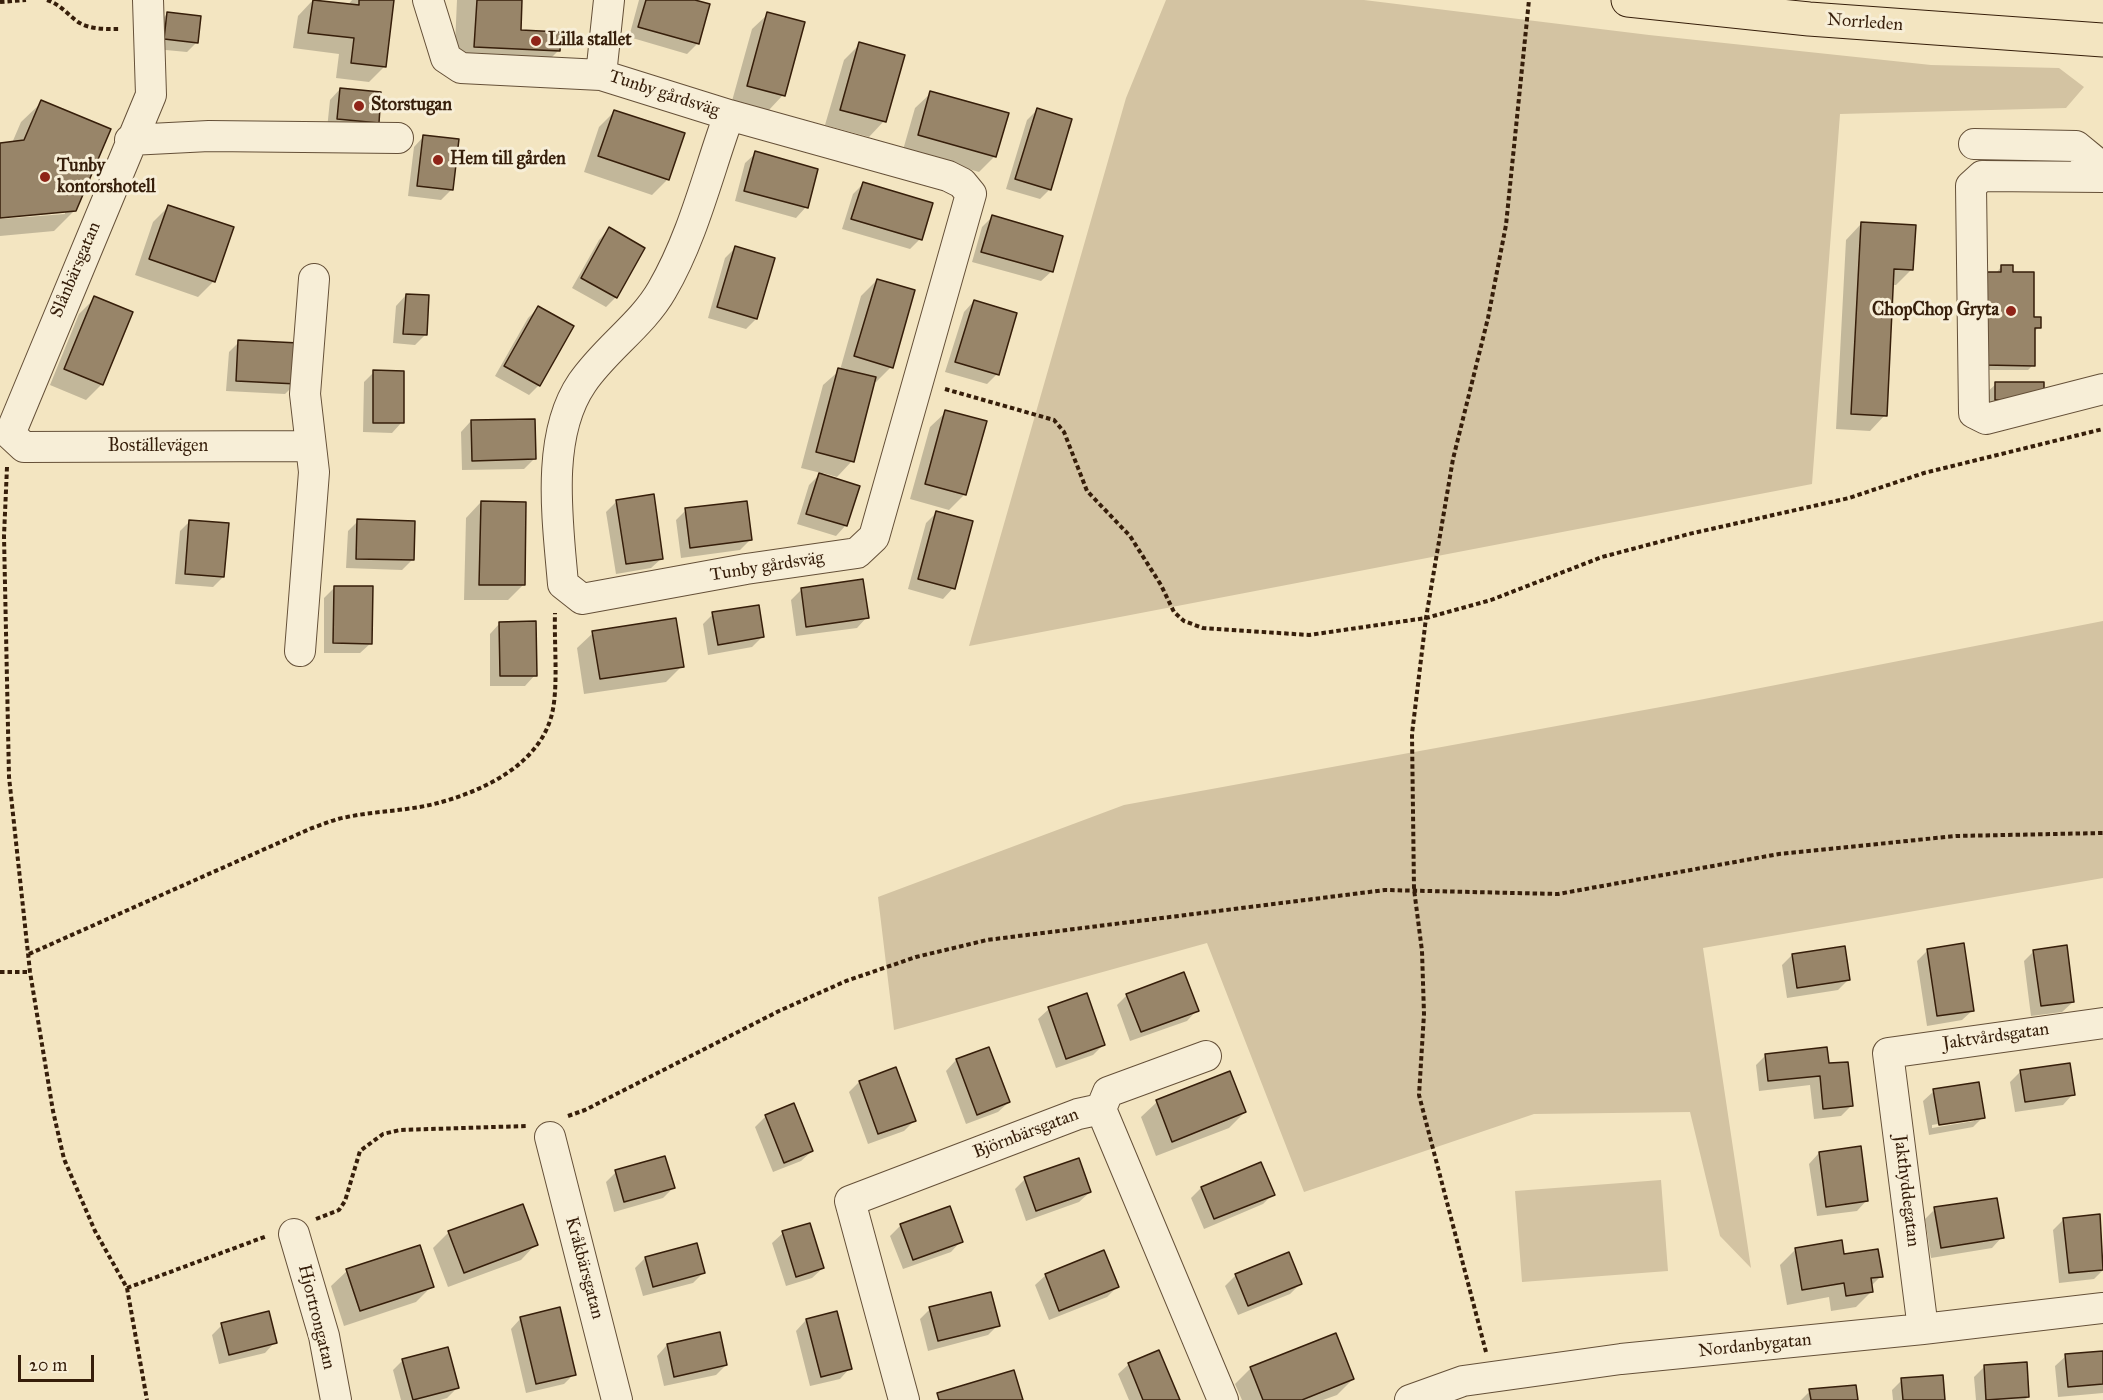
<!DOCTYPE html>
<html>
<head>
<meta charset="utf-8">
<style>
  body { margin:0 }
  #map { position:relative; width:2103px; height:1400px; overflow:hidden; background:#f3e5c1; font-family:"IM FELL Great Primer",serif }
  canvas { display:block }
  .scale { position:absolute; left:18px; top:1355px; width:76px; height:27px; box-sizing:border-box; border:3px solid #361e0a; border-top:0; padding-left:8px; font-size:18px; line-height:21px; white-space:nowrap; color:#361e0a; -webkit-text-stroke:4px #f7eed7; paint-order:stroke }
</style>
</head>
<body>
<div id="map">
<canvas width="2103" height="1400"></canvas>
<div class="scale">20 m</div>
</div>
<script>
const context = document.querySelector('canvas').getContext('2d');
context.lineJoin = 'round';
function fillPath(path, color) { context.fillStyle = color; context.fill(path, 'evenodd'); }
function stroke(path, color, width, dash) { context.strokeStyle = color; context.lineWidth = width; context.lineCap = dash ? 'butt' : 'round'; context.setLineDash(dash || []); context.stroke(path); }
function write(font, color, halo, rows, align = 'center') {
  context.font = font + ' "IM FELL Great Primer",serif'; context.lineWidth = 6; context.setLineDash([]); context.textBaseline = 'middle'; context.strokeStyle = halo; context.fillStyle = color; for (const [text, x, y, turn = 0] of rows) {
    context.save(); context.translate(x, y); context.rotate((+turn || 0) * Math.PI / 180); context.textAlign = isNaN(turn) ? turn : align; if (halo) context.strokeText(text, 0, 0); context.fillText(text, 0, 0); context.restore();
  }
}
fillPath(new Path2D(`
  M1166 0H1364L1649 35 1931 65 2059 68 2084 87 2066 108 1840 114 1812 484 969 646 1126 98Z
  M2103 621V878L1703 948 1751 1268 1720 1236 1690 1112 1534 1114 1304 1192 1207 943 894 1030 878 897 1124 805 1699 700Z
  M1661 1180 1668 1271 1522 1282 1515 1191Z`), '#d3c3a2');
fillPath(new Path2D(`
  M313 0 348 5 352 0H393L385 66 369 82 336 78 339 54 293 48 298 16Z
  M457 0H521L519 31 559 50 538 71 454 67Z
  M639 0H689L708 5 697 44 687 54 629 37Z
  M167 14 197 42 187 52 155 49 157 24Z
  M768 14 783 95 768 111 732 101 752 29Z
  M860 44 884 121 869 137 825 125 844 60Z
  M340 89 377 122 367 133 327 129 330 100Z
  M931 93 995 156 979 172 903 150 915 108Z
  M42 102 75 210 54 231 0 236V219L65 214V211L0 216V144L12 143 21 122Z
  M1037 110 1050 189 1040 199 1006 189 1027 120Z
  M615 111 668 179 652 195 584 172 599 127Z
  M424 136 452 189 441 200 408 196 414 147Z
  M756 153 806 207 796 218 735 201 745 163Z
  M863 184 920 239 910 249 842 229 853 194Z
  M169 206 214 281 198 297 135 275 153 222Z
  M992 217 1052 271 1041 281 972 262 982 227Z
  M1861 224 1912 269 1896 285H1892L1885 415 1870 431 1836 429 1846 240Z
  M609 229 616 297 606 307 572 288 599 240Z
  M735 248 756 319 746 329 708 318 725 258Z
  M2001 267 2012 274 2039 327 2034 332 2033 365 2028 370H1980L1997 272Z
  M877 280 891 367 876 382H873L852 461 837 477 823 473 846 525 836 536 797 524 809 485 821 473 801 468 823 385 840 370 861 296Z
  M406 295 425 335 415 345 393 343 396 306Z
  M95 298 102 384 86 400 50 385 79 314Z
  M974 301 997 374 987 384 945 372 964 312Z
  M538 308 539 385 529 395 495 376 528 318Z
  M239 342 295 384 285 394 226 391 229 352Z
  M374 372 402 422 392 433 363 432 364 382Z
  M1996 384H2043L1985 410V394Z
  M946 412 965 494 949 510 910 499 930 427Z
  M471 421 535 458 524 469 462 470 461 432Z
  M617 501 662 558 651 568 616 574 606 512Z
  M481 502 523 585 508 600H464L466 518Z
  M686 510 750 540 740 550 681 558 676 520Z
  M936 513 953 588 943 599 908 589 926 523Z
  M190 521 223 577 213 587 175 584 180 531Z
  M358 521 412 560 402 570 346 568 348 531Z
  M335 587 371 643 360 653H324V598Z
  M801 590 867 617 857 628 796 636 791 600Z
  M713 614 762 637 752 647 708 655 703 624Z
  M500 623 535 675 525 686H490V634Z
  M593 633 682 666 666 682 584 694 577 648Z
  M1927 951 1973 1010 1962 1020 1927 1026 1917 961Z
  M2034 951 2073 1002 2062 1012 2031 1016 2024 961Z
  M1792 955 1848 980 1838 990 1787 998 1782 965Z
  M1086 995 1103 1045 1093 1055 1056 1068 1038 1019 1049 1009Z
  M1127 995 1197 1010 1187 1021 1130 1041 1117 1005Z
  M988 1049 1009 1102 998 1112 966 1124 946 1071 956 1060Z
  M1766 1055 1828 1065 1851 1106 1841 1116 1814 1119 1810 1085 1759 1091 1756 1065Z
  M2021 1071 2073 1094 2063 1105 2015 1112 2010 1082Z
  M1229 1073 1245 1112 1229 1128 1156 1156 1141 1117 1157 1102Z
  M859 1082 914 1121 904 1131 868 1144 849 1092Z
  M1934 1091 1983 1117 1973 1127 1929 1135 1923 1101ZM1974 1118V1121L1932 1128V1125Z
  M766 1116 812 1151 801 1161 773 1172 755 1127Z
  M1819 1153 1867 1200 1857 1211 1817 1216 1809 1164Z
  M616 1172 673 1188 663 1198 614 1212 606 1182Z
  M1025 1179 1090 1192 1079 1202 1026 1221 1015 1189Z
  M1201 1188 1273 1194 1263 1204 1204 1229 1191 1198Z
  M1935 1209 2002 1237 1992 1248 1931 1258 1925 1219Z
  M2099 1215 2103 1270 2094 1279 2059 1283 2053 1230 2063 1220Z
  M901 1225 961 1241 951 1252 903 1269 890 1236Z
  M449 1232 536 1244 521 1260 448 1287 433 1248Z
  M783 1233 823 1268 812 1278 786 1286 772 1243Z
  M1796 1249 1843 1256 1881 1276 1871 1286 1872 1291 1856 1307 1831 1311 1829 1297 1787 1305 1780 1265Z
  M645 1258 703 1273 693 1283 643 1296 635 1268Z
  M347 1271 432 1286 416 1302 344 1326 331 1286Z
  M1046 1275 1117 1287 1107 1297 1049 1320 1035 1285Z
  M1236 1275 1300 1284 1290 1294 1238 1315 1225 1286Z
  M930 1309 998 1325 988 1335 928 1351 920 1319Z
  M836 1313 850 1368 840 1379 810 1386 796 1331 806 1320Z
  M521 1318 574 1374 564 1384 526 1393 511 1329Z
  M222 1325 275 1342 265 1353 219 1364 212 1335Z
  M667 1345 726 1365 716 1375 664 1386 657 1356Z
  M2103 1353V1393L2058 1397 2055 1366 2066 1356Z
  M403 1360 457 1388 447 1398 440 1400H401L393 1370Z
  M1129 1364 1178 1400H1129L1118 1374Z
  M1984 1367 2028 1397 2025 1400H1976L1974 1377Z
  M1251 1368 1353 1379 1337 1395 1323 1400H1242L1235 1384Z
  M1902 1380 1944 1400H1893L1892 1390Z
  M1810 1391 1856 1400H1801Z`), '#0003');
const building = new Path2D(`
  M313 0 359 5V0H394L386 67 351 63 354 38 308 33Z
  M477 0H522L521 30 561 32 560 51 474 47Z
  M646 0H695L710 4 699 44 638 27Z
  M167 12 201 16 198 43 164 39Z
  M767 12 805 22 785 96 747 86Z
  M859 42 905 55 886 122 840 110Z
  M340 88 381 92 379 123 337 119Z
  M930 91 1009 113 996 157 918 135Z
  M41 100 111 129 76 211 0 218V143L24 140Z
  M1037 108 1072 119 1051 190 1015 179Z
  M614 110 685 133 669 180 598 156Z
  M423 135 459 139 453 190 417 186Z
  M755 151 818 169 808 208 744 191Z
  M863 182 933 203 922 240 851 219Z
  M168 205 234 227 215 282 149 259Z
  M992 215 1063 236 1053 272 981 252Z
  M1861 222 1916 225 1913 270 1894 269 1887 416 1851 414Z
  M609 227 645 248 617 298 581 278Z
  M735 246 775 258 757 319 717 307Z
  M2001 265H2013V272H2034V317H2041V328H2035V366L1984 365 1985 272H2001Z
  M877 279 915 290 893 368 854 356Z
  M406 294 429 295 427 335 403 334Z
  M94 296 133 312 103 385 64 369Z
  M974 300 1017 313 999 375 955 362Z
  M538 306 574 326 540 386 504 366Z
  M238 340 299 343 297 384 236 381Z
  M838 368 876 377 854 462 816 452Z
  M373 370 404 371V423H373Z
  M1995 382H2044V400H1995Z
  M945 410 987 421 966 495 925 484Z
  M535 419 536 459 472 461 471 420Z
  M819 473 860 486 847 526 806 514Z
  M654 494 663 559 626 564 616 500Z
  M481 501 526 502 525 585H479Z
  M747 501 752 540 690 548 685 508Z
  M936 511 973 521 955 589 918 579Z
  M357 519 415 521 414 560 356 559Z
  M189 520 229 523 224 577 185 574Z
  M863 579 869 618 806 627 801 588Z
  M334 586H373L372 644 333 643Z
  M759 605 764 637 718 645 712 612Z
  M676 618 684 667 600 679 592 631Z
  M536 621 537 676H500L499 622Z
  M1964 943 1974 1011 1937 1016 1927 949Z
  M2067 945 2074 1002 2041 1006 2033 950Z
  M1845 946 1850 980 1797 988 1792 954Z
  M1184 972 1199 1011 1141 1032 1126 994Z
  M1087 993 1105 1045 1066 1059 1048 1007Z
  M989 1047 1010 1102 977 1115 956 1059Z
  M1827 1047 1829 1063 1848 1062 1853 1106 1823 1109 1820 1076 1768 1081 1765 1054Z
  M2070 1063 2075 1095 2025 1102 2020 1070Z
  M896 1067 916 1121 878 1134 859 1081Z
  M1230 1071 1246 1112 1172 1142 1156 1100Z
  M1979 1082 1985 1118 1939 1125 1933 1089Z
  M794 1103 813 1151 784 1163 765 1115Z
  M1861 1146 1868 1201 1826 1207 1819 1152Z
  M665 1156 675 1188 624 1202 615 1170Z
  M1079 1158 1091 1192 1036 1211 1024 1177Z
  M1261 1162 1275 1195 1214 1219 1201 1187Z
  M1997 1198 2004 1238 1941 1248 1934 1207Z
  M523 1204 538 1245 464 1273 448 1231Z
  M950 1206 963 1242 913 1260 900 1224Z
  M2100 1214 2103 1270 2069 1273 2063 1218Z
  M810 1223 824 1268 796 1277 782 1231Z
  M1842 1240 1844 1254 1878 1249 1883 1277 1871 1278 1873 1292 1846 1296 1844 1283 1802 1290 1795 1248Z
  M697 1243 705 1273 653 1287 645 1257Z
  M420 1245 434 1287 360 1311 346 1269Z
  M1104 1250 1119 1287 1059 1311 1045 1274Z
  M1289 1252 1302 1284 1248 1306 1235 1274Z
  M991 1292 1000 1326 938 1341 929 1307Z
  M560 1307 576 1375 536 1384 520 1317Z
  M269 1311 277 1343 229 1355 221 1323Z
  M837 1311 852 1369 821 1377 806 1319Z
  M720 1332 727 1365 674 1377 667 1344Z
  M1336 1333 1354 1379 1302 1400H1263L1250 1367Z
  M448 1347 459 1388 413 1400 402 1359Z
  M1159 1350 1180 1400H1143L1128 1363Z
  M2103 1351V1384L2068 1387 2065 1354Z
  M2027 1362 2029 1397 1986 1400 1984 1365Z
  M1014 1370 1023 1400H939L937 1393Z
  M1943 1375 1945 1400H1903L1901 1378Z
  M1856 1385 1858 1400H1811L1809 1389Z`);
fillPath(building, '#988569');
stroke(building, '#361e0a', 1.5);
const minor = new Path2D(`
  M148 0 151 95 10 434 24 447 311 446
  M428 0 446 58 461 68 601 75 729 115C708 173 693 237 662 290 642 325 605 349 582 383 545 437 558 523 563 584L582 599 746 569 857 553 874 537 971 194 962 183 948 176 729 115
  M601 75 609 0
  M130 140 209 136 398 138
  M1974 144 2076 146 2103 168
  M2103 177 1982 176 1971 186 1974 413 1986 419 2103 389
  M300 651 314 472 305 394 314 279
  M1101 1109 1108 1092 1206 1056
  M550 1137 617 1400
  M294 1234 324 1336 336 1400
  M1923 1329 1888 1053 2103 1023
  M904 1400 850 1201 1078 1114 1101 1109 1223 1400
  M1410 1400 1463 1381 1621 1359 1923 1329 2103 1308`);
const major = new Path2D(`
  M1628 0 1809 19 2103 40`);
stroke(minor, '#655038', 32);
stroke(major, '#361e0a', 35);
stroke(new Path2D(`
  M47 0C60 4 67 14 78 22 91 30 107 29 121 29
  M0 2 26 0
  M945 389 1054 420 1064 432 1087 491 1130 536 1161 585 1174 612 1184 621 1203 628 1309 635 1426 618 1491 600 1602 557 1689 534 1849 498 1924 473 2103 429
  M7 467 4 536 9 777 30 972 53 1111 64 1159 95 1231 127 1288 147 1400
  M29 954 312 828C324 824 335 819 347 817 376 811 405 811 434 804 482 792 543 764 553 709 558 682 554 641 555 613
  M0 972H30
  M568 1116 585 1110 779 1011 846 981 916 957 987 940 1385 890 1558 894 1779 854 1956 836 2103 833
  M316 1219 339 1210 345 1201 360 1151 383 1134 400 1130 526 1126
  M127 1288 267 1236
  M1486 1352 1419 1095 1424 1014 1422 951 1414 889 1412 734 1426 618 1453 459 1488 318 1506 225 1529 0`), '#361e0a', 4, [4.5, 3]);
stroke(minor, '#f7eed7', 30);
stroke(major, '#f3e5c1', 33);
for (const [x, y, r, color] of [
  [536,41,6,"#8f2418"],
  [359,106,6,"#8f2418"],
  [438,160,6,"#8f2418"],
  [45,177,6,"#8f2418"],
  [2011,311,6,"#8f2418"]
]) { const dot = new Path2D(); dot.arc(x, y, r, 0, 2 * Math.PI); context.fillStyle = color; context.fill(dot); stroke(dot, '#f7eed7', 2); }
write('18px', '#361e0a', '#f7eed7', [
  ["Norrleden",1865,23,4],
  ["Tunby gårdsväg",664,94,18],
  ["Slånbärsgatan",76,270,-67],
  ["Boställevägen",158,447],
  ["Tunby gårdsväg",767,567,-9],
  ["Jaktvårdsgatan",1996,1037,-8],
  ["Björnbärsgatan",1026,1134,-21],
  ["Jakthyddegatan",1906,1191,83],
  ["Kråkbärsgatan",584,1268,75],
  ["Hjortrongatan",316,1317,76],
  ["Nordanbygatan",1755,1346,-6]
]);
write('bold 18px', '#361e0a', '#f7eed7', [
  ["Lilla stallet",548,41],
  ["Storstugan",371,106],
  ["Hem till gården",450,160],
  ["Tunby",57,167],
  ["kontorshotell",57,188],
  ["ChopChop Gryta",1999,311,"right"]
], 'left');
</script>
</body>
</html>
